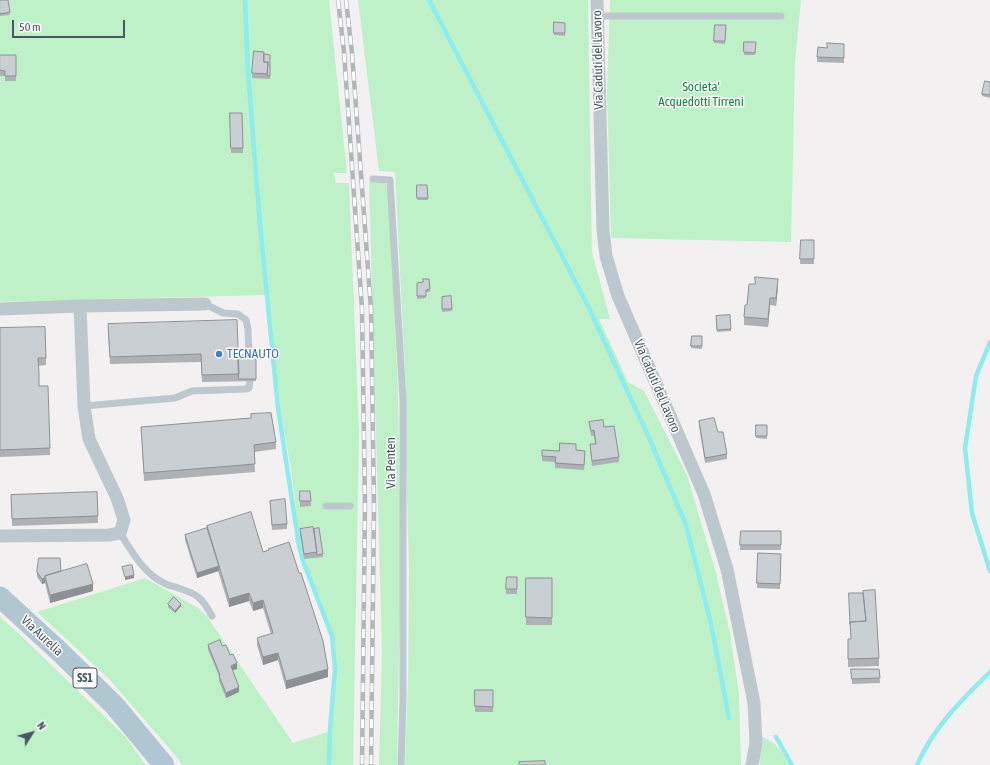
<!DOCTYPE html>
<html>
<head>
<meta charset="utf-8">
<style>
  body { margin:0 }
  #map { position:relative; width:990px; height:765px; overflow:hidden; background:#f3f0f1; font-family:"Asap Condensed",sans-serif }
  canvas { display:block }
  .north { position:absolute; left:12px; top:713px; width:40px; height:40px; -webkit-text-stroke:3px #fff; paint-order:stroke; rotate:53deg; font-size:11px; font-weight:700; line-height:16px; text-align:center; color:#48585f }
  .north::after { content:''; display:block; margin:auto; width:14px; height:18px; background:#48585f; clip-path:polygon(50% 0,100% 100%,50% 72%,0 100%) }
  .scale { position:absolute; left:12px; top:20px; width:113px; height:18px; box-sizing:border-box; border:2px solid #48585f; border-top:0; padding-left:5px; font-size:12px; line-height:14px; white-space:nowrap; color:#48585f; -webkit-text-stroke:3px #fff; paint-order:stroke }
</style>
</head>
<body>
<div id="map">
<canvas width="990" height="765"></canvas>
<div class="north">N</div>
<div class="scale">50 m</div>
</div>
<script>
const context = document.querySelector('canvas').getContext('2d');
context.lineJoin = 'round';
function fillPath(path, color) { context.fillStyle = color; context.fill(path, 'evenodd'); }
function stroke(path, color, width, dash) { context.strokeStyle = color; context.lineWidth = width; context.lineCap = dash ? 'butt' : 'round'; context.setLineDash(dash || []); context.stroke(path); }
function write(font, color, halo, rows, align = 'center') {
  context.font = font + ' "Asap Condensed",sans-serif'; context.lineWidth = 3; context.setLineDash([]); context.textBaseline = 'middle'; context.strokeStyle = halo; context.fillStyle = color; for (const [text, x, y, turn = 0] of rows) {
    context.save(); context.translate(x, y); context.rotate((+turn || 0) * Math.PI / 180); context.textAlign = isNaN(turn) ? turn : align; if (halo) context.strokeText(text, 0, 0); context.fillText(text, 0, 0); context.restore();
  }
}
fillPath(new Path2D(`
  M0 0H329L347 173H334L336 183H349L359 432 353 765H182L175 755 110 680 37 612 145 578 198 608 206 615 293 743 331 731 336 669 334 637 304 559 298 531 292 475 280 408 269 296 265 295 0 302Z
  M358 0H588L592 252 610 319H599L628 382 644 391 687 475 716 573 730 633 739 694 741 765H405L408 678 409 569 406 461V391L395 172 379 171Z
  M610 0H801L795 61 791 242 611 238 607 90Z
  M369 182H384L388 187 398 389 401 547 397 765H379L382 651Z
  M0 617 16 631 125 736 146 765H0Z
  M761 736C777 743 781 750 789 765H760Z`), '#bff1c8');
stroke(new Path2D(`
  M245 0 248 73 260 225 278 408 299 546 303 561 332 636 335 669 330 729 329 765
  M429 0 588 306 650 440 686 525 711 624 729 718
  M990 342 976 376 965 448 972 513 990 571
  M776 737 792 765
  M917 765C933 728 962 699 990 672`), '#8bedee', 4.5);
stroke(new Path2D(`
  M597 16H781
  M373 179 390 180 403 400V701L401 765
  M205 304 223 313 238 314 246 320 248 329 249 357
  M84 406 175 398 192 391 245 389 249 388 250 381
  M326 506H350
  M120 533C131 550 144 574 164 583 168 586 174 586 178 588 198 594 202 598 212 616`), '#bcc8cd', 7);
stroke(new Path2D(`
  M597 0 603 230 606 256 618 296 704 494 727 569 754 703 756 743 752 765
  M0 309 80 306 205 304
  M0 536 109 535 120 533 124 520 117 498 89 439 84 406 80 306`), '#bcc8cd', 13);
stroke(new Path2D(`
  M0 597 60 652 115 706 164 765`), '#b0c6d0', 21);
const rail = new Path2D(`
  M338 0 344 52 362 309 365 504 362 765
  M346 0 352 53 371 309 374 505 371 765`);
stroke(rail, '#b2b7bb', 4.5);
stroke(rail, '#fff', 3, [9]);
fillPath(new Path2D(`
  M0 0 10 12V15L0 16Z
  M554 22 565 23V36L554 35Z
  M715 25H726L725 44 714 43Z
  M756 42 755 55H744V52Z
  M844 49V63L817 62V57Z
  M0 55H16V81H5V76H0Z
  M270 55V79L252 78V73L264 57Z
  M990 82V98L982 96V94Z
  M230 113 243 148V153H231Z
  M417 185 428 198V200H417Z
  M801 240H814V264H800Z
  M429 279 430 292H426V298L417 299V283L423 282Z
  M778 286 776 306 770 305 768 327 744 325V317L747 305Z
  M451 296 452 311 442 312V297Z
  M730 315 731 331 717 332 716 316Z
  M0 328 46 358V365L38 366 39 386 50 448V455L0 457Z
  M108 331 238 355 256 379V381L202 382 201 362 110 364Z
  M692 336H702V349L691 348Z
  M699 421 718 432 727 454V459L705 463 699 426Z
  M589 422 604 427 619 457V462L592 466 590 449V444H595L594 436H591Z
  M767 425V439L756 438V436Z
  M141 427 276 442V449L254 452 255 472 144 481Z
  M576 450 585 456 584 470 555 468V462L542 461V456Z
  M300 491 311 501V506L300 507Z
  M97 492 98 523 12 526 11 495Z
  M270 501 287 524V529L272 530Z
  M207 526 263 552 328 677 286 689 278 660 263 665 257 645V638L271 634 263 608 253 611 249 601 229 607 218 571 197 578 185 540V535L207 528Z
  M300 529H314L323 554V557L304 559 300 534Z
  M741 531H781V550H740Z
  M758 553 781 554 780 589 757 588Z
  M61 571 93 591 50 603 45 583 42 584 37 577V572Z
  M517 577V594H506V589Z
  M526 578H552V625H526Z
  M168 604 181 606 175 613 168 607Z
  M848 639 879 658V666L848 667Z
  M208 645 222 646 230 655 237 669 232 670 239 692 226 698 219 681V676L208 650Z
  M851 669H879L880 683 852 684Z
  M493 690V712H475V706Z`), '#aeb2b5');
fillPath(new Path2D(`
  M778 279V286L776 306V298Z
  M770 298V305L768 327V319Z
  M219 566V571L197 578V573Z
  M134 575V578L125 580V577Z
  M45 578V583L42 584V579Z
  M93 584V591L50 603V595Z
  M249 593V601L229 607V599Z
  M263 600V608L253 611V603Z
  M181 604V606L175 613V611Z
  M278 653V660L263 665V657Z
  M237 663V669L231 671V666Z
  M328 669V677L286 689V681Z
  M239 687V692L226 698V693Z`), '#8d9194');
const building = new Path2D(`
  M0 0H8L10 12 0 14Z
  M554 22 565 23V33H554Z
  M715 25H726L725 41H714Z
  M744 42H756L755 53 744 52Z
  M827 43 844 44V58L817 57 818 47 827 48Z
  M254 51 264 52V62H268L267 74 252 73Z
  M264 54 270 55V76H267L268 62H264Z
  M0 55H16V76H5V71L0 70Z
  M985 81 990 82V95L982 94Z
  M230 113H242L243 148H231Z
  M417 185H427L428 198H417Z
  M801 240H814V259H800Z
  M755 277 778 279 776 298H770L768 319 744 317 745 305H747L749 284H755Z
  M423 279H429L430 289 426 290V296H417V283L423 282Z
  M451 296 452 309H442V297Z
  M730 315 731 329 717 330 716 316Z
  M237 320 239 374 202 375 201 354 110 357 108 324Z
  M45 327 46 358H38L39 373V386H48L50 448 0 450V328Z
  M692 336H702V346H691Z
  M238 355H256V379H239Z
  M271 413 276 442 254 445 255 464 144 473 141 427 251 418V414Z
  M714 418 718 432H723L727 454 705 458 699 421Z
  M603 420 604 427 614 426 619 457 592 461 590 444H596L594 430 591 431 589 422Z
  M756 425H767V436H756Z
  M560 443 576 444V450L585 451 584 465 555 463 556 457 542 456V450L559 451Z
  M300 491H310L311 501H300Z
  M97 492 98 516 12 519 11 495Z
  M285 499 287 524 272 525 270 501Z
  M251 512 263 552 269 550 268 549 289 542 299 573H301L323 641 328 669 286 681 278 653 263 657 257 638 273 633 263 600 253 603 249 593 229 599 207 526Z
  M313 527 317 552 304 554 300 529Z
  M207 528 219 566 197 573 185 535Z
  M319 528 323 554 317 555 314 529Z
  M741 531H781V545H740Z
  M758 553 781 554 780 584 757 583Z
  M39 558H60L61 571 45 576V578L42 579 37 572Z
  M87 564 93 584 50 595 45 576Z
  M132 565 134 575 125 577 122 567Z
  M507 577H517V589H506Z
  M526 578H552V618L526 617Z
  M875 590 879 658 848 659V639H851L850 622 866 621 863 591Z
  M849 593H863L866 621 850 622V624Z
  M174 597 181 604 175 611 168 604Z
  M220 640 222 646 226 645 230 655 233 654 237 663 231 666 239 687 226 693 219 676 220 675 208 645Z
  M851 669H879L880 678 852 679Z
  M475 690H493V707L475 706Z
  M545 761V765H519V762Z`);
fillPath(building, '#cacfd3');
stroke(building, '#8d9194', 1);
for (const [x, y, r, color] of [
  [219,354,4,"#3f7fe0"]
]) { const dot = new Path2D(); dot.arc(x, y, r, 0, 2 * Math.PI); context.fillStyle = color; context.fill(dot); stroke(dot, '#fff', 1.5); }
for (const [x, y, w] of [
  [85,678,24]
]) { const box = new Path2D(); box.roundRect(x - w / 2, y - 10, w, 20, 3); context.fillStyle = '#fff'; context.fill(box); stroke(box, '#48585f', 1); }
write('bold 12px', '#48585f', null, [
  ["SS1",85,678]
]);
write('13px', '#48585f', '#fff', [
  ["Via Caduti del Lavoro",598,60,-91],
  ["Via Caduti del Lavoro",657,386,67],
  ["Via Penten",391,463,-90],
  ["Via Aurelia",42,636,43]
]);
write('13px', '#158337', '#fff', [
  ["Societa'",701,87],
  ["Acquedotti Tirreni",701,102]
]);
write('13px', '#366cbe', '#fff', [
  ["TECNAUTO",227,354]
], 'left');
</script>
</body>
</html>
